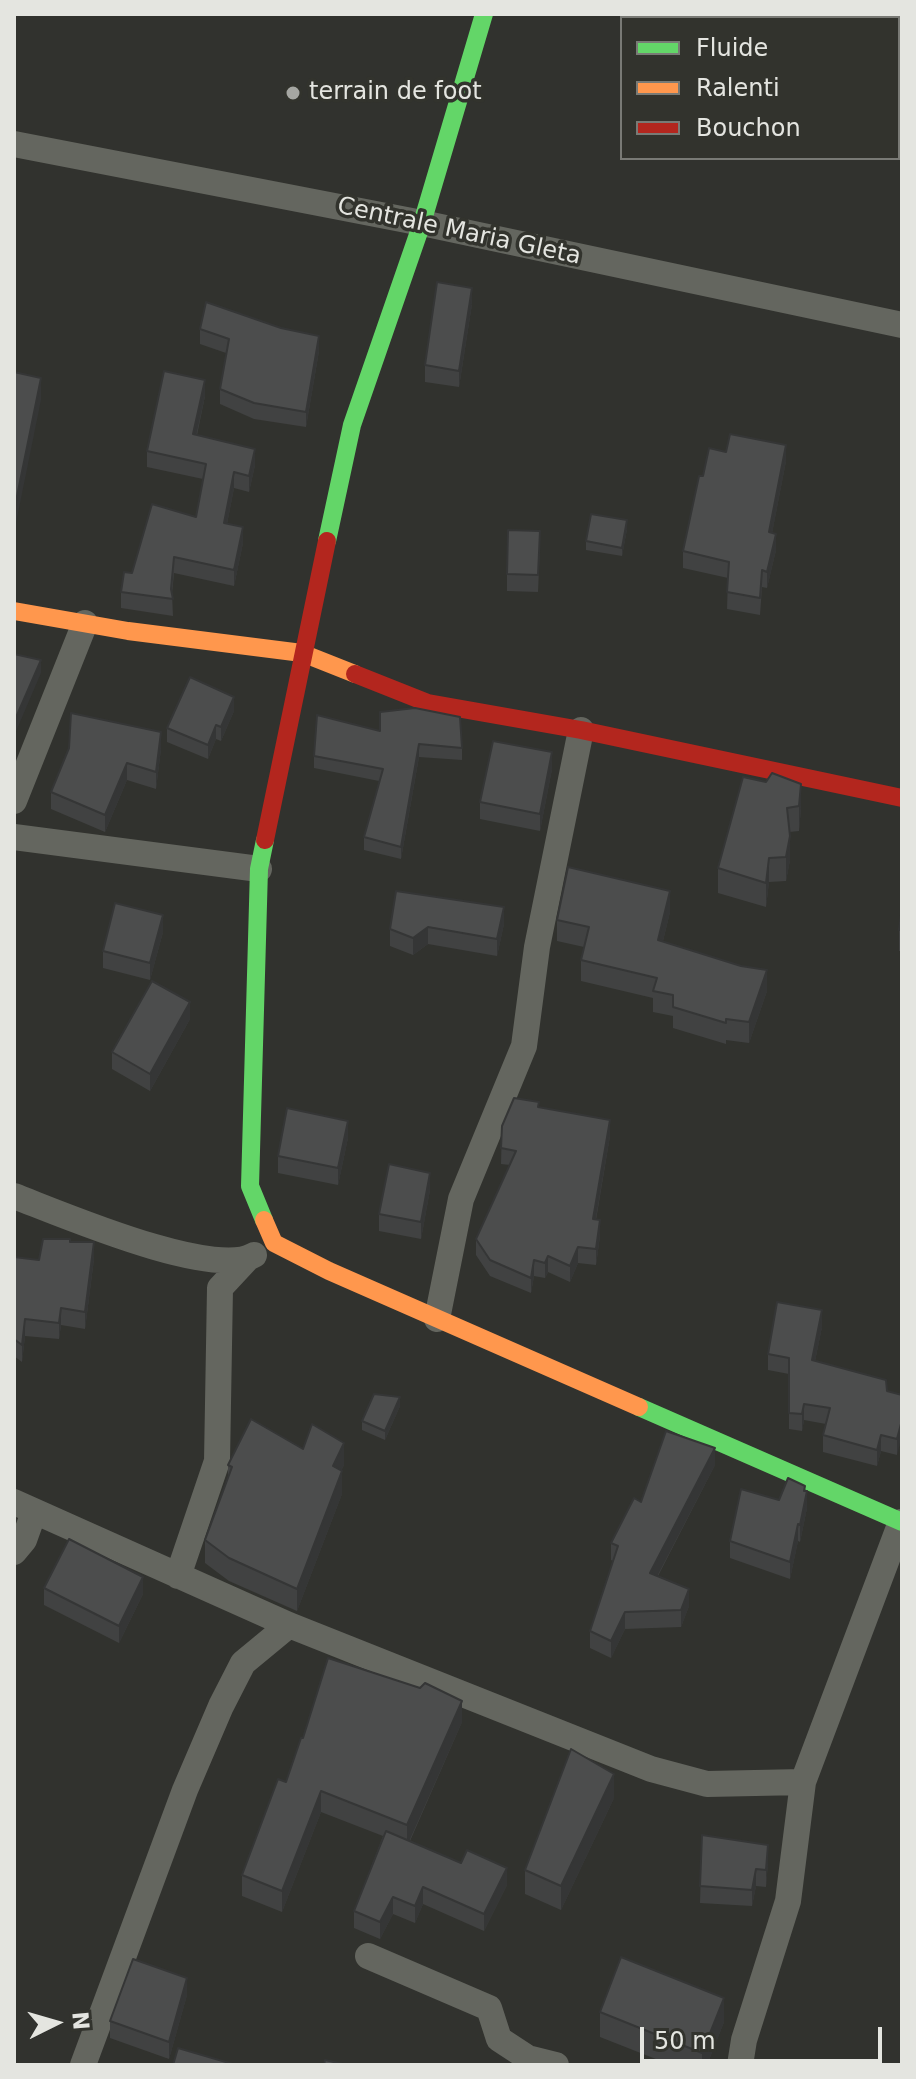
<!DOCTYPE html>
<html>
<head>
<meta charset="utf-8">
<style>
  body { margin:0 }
  #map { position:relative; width:916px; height:2079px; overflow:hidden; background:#31322e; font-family:"DejaVu Sans",sans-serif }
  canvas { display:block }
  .frame { position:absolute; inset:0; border:16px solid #e4e5e0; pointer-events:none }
  .legend { position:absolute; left:620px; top:16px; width:280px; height:144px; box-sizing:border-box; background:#32332d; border:2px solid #797a75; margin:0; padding:10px 14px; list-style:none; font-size:24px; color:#e4e5e0 }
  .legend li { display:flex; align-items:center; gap:16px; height:40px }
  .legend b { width:40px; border:2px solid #797a75 }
  .north { position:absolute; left:16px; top:1983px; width:80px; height:80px; -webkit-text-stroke:6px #32332d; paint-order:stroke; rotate:85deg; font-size:22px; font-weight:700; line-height:32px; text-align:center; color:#e4e5e0 }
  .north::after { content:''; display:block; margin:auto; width:28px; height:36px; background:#e4e5e0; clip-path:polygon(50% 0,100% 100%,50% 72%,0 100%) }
  .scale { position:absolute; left:640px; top:2027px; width:242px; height:36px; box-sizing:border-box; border:4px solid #e4e5e0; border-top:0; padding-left:10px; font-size:24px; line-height:28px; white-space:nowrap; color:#e4e5e0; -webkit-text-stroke:6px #32332d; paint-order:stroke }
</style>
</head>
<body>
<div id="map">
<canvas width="916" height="2079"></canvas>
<div class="frame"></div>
<ul class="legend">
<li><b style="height:10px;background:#63d668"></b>Fluide</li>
<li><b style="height:10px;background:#ff974d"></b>Ralenti</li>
<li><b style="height:10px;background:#b3261e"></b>Bouchon</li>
</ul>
<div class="north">N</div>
<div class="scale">50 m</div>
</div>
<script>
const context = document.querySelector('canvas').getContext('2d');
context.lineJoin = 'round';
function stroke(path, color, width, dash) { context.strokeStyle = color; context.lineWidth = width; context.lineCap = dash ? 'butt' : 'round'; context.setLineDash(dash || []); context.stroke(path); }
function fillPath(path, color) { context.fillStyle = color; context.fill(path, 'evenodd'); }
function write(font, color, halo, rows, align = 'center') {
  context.font = font + ' "DejaVu Sans",sans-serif'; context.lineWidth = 7; context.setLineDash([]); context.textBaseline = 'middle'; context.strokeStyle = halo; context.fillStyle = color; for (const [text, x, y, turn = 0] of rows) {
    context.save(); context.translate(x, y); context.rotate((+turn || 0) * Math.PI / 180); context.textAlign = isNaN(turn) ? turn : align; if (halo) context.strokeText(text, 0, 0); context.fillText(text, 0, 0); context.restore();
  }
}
stroke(new Path2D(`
  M14 144 422 223 902 325
  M14 801 85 623
  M14 837 259 869
  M14 1196C59 1213 214 1280 254 1255
  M437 1319 461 1199 524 1046 537 947 581 730
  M14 1502 289 1625 651 1769 707 1784 803 1782
  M14 1552 24 1540 34 1512
  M178 1576 217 1461 220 1288 247 1259
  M368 1956 489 2008 499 2039 528 2058 556 2065
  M83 2065 185 1790 221 1706 243 1663 289 1625
  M740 2065 744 2040 788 1901 803 1782 901 1522`), '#64665f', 26);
stroke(new Path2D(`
  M327 541 352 425 422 223 484 14
  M264 1220 250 1186 259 869 265 840
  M639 1407 902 1522`), '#63d668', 18);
stroke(new Path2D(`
  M14 611 128 631 302 653 355 674
  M264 1220 274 1243 329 1271 639 1407`), '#ff974d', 18);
stroke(new Path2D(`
  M355 674 428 703 581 730 902 798
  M265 840 327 541`), '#b3261e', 18);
fillPath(new Path2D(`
  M472 304 459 387 425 382V365Z
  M200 329 319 351 306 427 254 419 220 404V389L226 353 200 344Z
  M205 396 197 435 255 465 249 492 234 488 227 524 243 543 234 586 174 573 172 594 173 616 121 608V592L132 573 196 517 203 479 147 467V451Z
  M786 461 772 533 776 550 767 588 762 587 760 615 727 609 728 578 683 568V551L703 476Z
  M627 529 622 556 586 550V541Z
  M540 547 538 592 507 591V574Z
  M234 711 221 741 216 739 208 759 167 742V728Z
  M380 731 462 748V760L419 757 401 859 364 850V837L379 781 314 768V756Z
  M161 749 156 789 127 780 105 832 51 809V792Z
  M552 769 540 831 480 819V802Z
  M743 777 801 808 799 831 789 832 790 860 786 881 769 882 766 907 718 893V868Z
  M902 908V951H899V930Z
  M670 912 663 941 767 991 749 1043 726 1040V1044L673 1028V1016L653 1012V998L581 981V960L584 947 557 941V920Z
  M504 924 497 956 428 944 413 955 390 946V929Z
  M163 932 150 980 103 968V951Z
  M190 1019 150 1091 112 1069V1052Z
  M539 1108 610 1136 596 1220 600 1236 596 1265 578 1263 570 1282 548 1272 545 1278 534 1276 531 1293 490 1276 476 1255V1239L510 1165 501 1164 502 1126Z
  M348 1138 338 1185 278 1173V1156Z
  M430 1190 421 1239 379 1231V1214Z
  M70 1242 94 1259 85 1329 61 1325 59 1339 25 1336 22 1362 14 1356V1257L39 1260Z
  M822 1327 815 1361 887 1391 902 1395 897 1455 881 1451 877 1466 823 1452V1435L826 1424 804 1420 802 1431 789 1429V1374L768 1370V1354Z
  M400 1406 385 1440 362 1430V1421Z
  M303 1449 344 1465 341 1471 342 1494 297 1611 229 1581 205 1563V1540L228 1477V1465Z
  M715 1465 658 1576 689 1606 681 1627 625 1629 611 1658 590 1648V1631L613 1561 611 1560V1543L641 1502Z
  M805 1491 807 1508 800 1542 798 1541 790 1579 730 1558V1541L779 1500Z
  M44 1588 143 1594 119 1643 44 1605Z
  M462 1722 410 1841 507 1885 484 1931 423 1904 415 1923 393 1914 380 1939 354 1928V1911L383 1836 321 1812 282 1912 242 1896V1875L286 1782 303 1738Z
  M614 1798 561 1910 525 1894V1870Z
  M702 1835 768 1862 766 1887 756 1886 752 1906 700 1903Z
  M187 1995 169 2059 110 2038V2021Z
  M600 2012 724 2022 707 2065H671L600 2037Z`), '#414242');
fillPath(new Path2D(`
  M902 48V65L898 66V49Z
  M472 288V304L459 387V371Z
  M319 336V351L306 427V412Z
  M41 378V400L14 533V511Z
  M205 380V396L193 450V434Z
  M786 445V461L769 549V532Z
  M255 449V465L249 492V476Z
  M234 472V488L224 539V523Z
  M627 520V529L622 556V548Z
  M243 527V543L234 586V570Z
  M776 534V550L767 588V572Z
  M41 660V673L14 736V722Z
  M234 697V711L221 741V727Z
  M216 725V739L208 759V745Z
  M161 732V749L156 789V772Z
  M419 744V757L401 859V847Z
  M552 752V769L540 831V814Z
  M127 763V780L105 832V815Z
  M801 784V808L799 831V806Z
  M790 836V860L786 881V857Z
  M769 858V882L766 907V883Z
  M670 891V912L658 961V940Z
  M504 907V924L497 956V939Z
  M163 915V932L150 980V963Z
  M428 927V944L413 955V938Z
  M767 970V991L749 1043V1022Z
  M190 1002V1019L150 1091V1074Z
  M610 1120V1136L593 1235V1219Z
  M348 1121V1138L338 1185V1168Z
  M430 1173V1190L421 1239V1222Z
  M600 1220V1236L596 1265V1249Z
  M94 1242V1259L85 1329V1312Z
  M578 1247V1263L570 1282V1266Z
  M548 1256V1272L545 1278V1263Z
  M534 1260V1276L531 1293V1278Z
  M61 1308V1325L59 1339V1323Z
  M822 1310V1327L812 1376V1360Z
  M25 1319V1336L22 1362V1345Z
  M400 1397V1406L385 1440V1431Z
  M804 1404V1420L802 1431V1414Z
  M902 1420V1436L897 1455V1439Z
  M881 1435V1451L877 1466V1450Z
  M344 1443V1465L333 1488V1466Z
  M715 1448V1465L650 1590V1573Z
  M342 1471V1494L297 1611V1589Z
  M805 1486V1500L807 1491V1508L800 1542V1525Z
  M798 1524V1541L790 1579V1562Z
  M143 1577V1594L119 1643V1626Z
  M689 1589V1606L681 1627V1610Z
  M625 1612V1629L611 1658V1641Z
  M462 1701V1722L407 1846V1825Z
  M614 1774V1798L561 1910V1886Z
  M321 1791V1812L282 1912V1891Z
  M768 1845V1862L766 1887V1870Z
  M507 1868V1885L484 1931V1914Z
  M756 1869V1886L752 1906V1890Z
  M423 1887V1904L415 1923V1906Z
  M393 1897V1914L380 1939V1922Z
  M187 1978V1995L169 2059V2042Z
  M724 1998V2022L707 2065H702V2053Z`), '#353636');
const building = new Path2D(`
  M882 14H902V48L898 49V18H870Z
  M437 282 472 288 459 371 425 365Z
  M206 302 281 328 319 336 306 412 254 403 220 389 229 339 200 329Z
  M164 371 205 380 193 434 255 449 249 476 234 472 224 523 243 527 234 570 174 557 171 589 173 599 121 592 124 572 132 573 152 504 196 517 206 464 147 451Z
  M14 372 41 378 14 511Z
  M730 434 786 445 769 532 776 534 767 572 762 570 760 598 727 592 729 562 683 551 699 476H703L709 448 726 452Z
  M591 514 627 520 622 548 586 541Z
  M508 530 540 531 538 575 507 574Z
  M14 654 41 660 14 722Z
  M190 677 234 697 221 727 216 725 208 745 167 728Z
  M415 708 460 717 462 748 419 744 401 847 364 837 383 769 314 756 317 715 380 731V712Z
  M71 713 161 732 156 772 127 763 105 815 51 792 69 748Z
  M493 741 552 752 540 814 480 802Z
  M772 773 801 784 799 806 787 808 790 836 786 857 769 858 766 883 718 868 743 777 766 782Z
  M568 867 670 891 658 940 741 966 767 970 749 1022 726 1019V1023L673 1007V995L653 991 657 978 581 960 589 927 557 920Z
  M396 891 504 907 497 939 428 927 413 938 390 929Z
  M115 903 163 915 150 963 103 951Z
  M902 908V930H899Z
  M152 981 190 1002 150 1074 112 1052Z
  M514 1098 539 1102 538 1107 610 1120 593 1219 600 1220 596 1249 578 1247 570 1266 548 1256 545 1263 534 1260 531 1278 490 1260 476 1239 516 1151 501 1148 502 1126Z
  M287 1108 348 1121 338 1168 278 1156Z
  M389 1164 430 1173 421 1222 379 1214Z
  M43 1239H70V1242H94L85 1312 61 1308 59 1323 25 1319 22 1345 14 1339V1257L39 1260Z
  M777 1302 822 1310 812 1360 886 1380 887 1391 902 1395V1420L897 1439 881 1435 877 1450 823 1435 830 1408 804 1404 802 1414 789 1413V1358L768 1354Z
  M374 1394 400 1397 385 1431 362 1421Z
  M251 1419 303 1449 312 1424 344 1443 333 1466 342 1471 297 1589 229 1558 205 1540 232 1467 228 1465Z
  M666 1431 715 1448 650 1573 689 1589 681 1610 625 1612 611 1641 590 1631 618 1546 611 1543 634 1498 641 1502Z
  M788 1478 805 1486 804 1491H807L800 1525 798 1524 790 1562 730 1541 741 1489 779 1500Z
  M69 1539 143 1577 119 1626 44 1588Z
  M328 1658 420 1688 425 1683 462 1701 407 1825 321 1791 282 1891 242 1875 278 1779 286 1782 301 1738H303Z
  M571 1749 614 1774 561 1886 525 1870Z
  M386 1831 461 1863 467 1850 507 1868 484 1914 423 1887 415 1906 393 1897 380 1922 354 1911Z
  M702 1835 768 1845 766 1870 756 1869 752 1890 700 1886Z
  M621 1957 724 1998 702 2053 600 2012Z
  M133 1959 187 1978 169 2042 110 2021Z
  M178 2048 236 2065H173Z
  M325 2060 347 2065H324Z`);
fillPath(building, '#4c4d4d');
stroke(building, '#353636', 2);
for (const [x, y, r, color] of [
  [293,93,8,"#a5a6a2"]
]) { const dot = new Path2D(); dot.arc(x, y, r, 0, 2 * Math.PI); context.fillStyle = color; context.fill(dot); stroke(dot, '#32332d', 3); }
write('24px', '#e4e5e0', '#32332d', [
  ["terrain de foot",309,93]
], 'left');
write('24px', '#e4e5e0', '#32332d', [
  ["Centrale Maria Gleta",459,232,12]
]);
</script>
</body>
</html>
